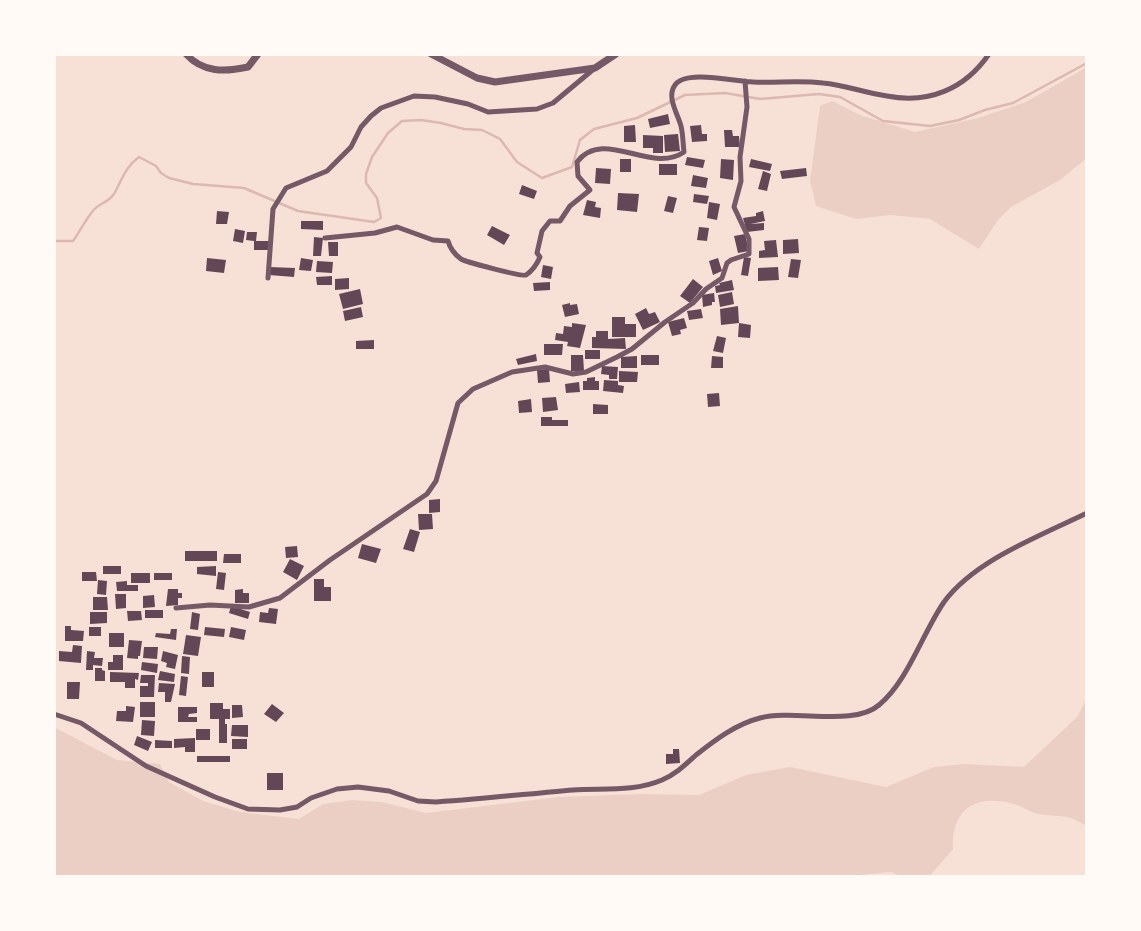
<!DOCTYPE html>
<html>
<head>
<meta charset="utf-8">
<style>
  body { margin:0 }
  #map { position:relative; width:1141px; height:931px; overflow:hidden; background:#f7e1d7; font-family:Jost,sans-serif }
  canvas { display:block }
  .frame { position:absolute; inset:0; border:56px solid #fffaf5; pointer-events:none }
</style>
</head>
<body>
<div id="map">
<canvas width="1141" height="931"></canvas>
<div class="frame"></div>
</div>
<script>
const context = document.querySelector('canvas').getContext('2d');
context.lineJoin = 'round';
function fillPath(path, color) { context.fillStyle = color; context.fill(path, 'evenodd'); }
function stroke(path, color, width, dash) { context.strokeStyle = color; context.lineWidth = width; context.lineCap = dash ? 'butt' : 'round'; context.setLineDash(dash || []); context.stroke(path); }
fillPath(new Path2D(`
  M1087 67V158L1060 180 1011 207 998 220 979 249 930 219 891 215 856 219 816 206 810 181 820 106 832 101 860 115 915 132 978 118 1026 102Z
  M1087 697V826C1081 823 1073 818 1067 817 1056 815 1045 816 1034 813 1027 810 1021 806 1014 804 975 793 951 810 953 849L929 877H902L891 872 841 877H54V727L117 760 160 764 169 782 203 801 240 812 299 819 323 804 352 800 382 802 426 813 559 797 641 794 699 795 746 775 790 767 886 787 934 767 964 764 1024 767 1078 716Z`), '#ebcfc5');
stroke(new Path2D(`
  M54 241H73C80 231 85 221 92 212 97 204 108 203 114 194 122 180 125 167 139 157L156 166 161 173 169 178 193 184 244 188 298 211 374 222 381 218 377 198 366 183V174L372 157 388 133 402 121 421 120 441 123 464 129 482 130 500 139 517 162 542 178 572 167 580 140 594 129 637 118 685 95 725 93 760 99 819 94 840 97 883 121 930 126 959 120 985 110 1013 103 1087 63`), '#dcb8b0', 2.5);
fillPath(new Path2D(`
  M668 114 670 124 650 128 648 119Z
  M635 125 636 142H624V126Z
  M701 125 702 134H707V141L692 142 690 126Z
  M724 130H732L733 136H739L740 147H725Z
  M678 134 680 151 665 152 664 135Z
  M643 135 663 136V153H653V148H643Z
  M687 157 705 160 703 168 685 165Z
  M620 159H631V172H620Z
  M721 159 734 160 733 180 720 178Z
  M751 159 772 164 770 171 749 167Z
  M659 164H677V175H659Z
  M596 168 611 169 610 184 595 183Z
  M806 168 807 176 782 179 780 171Z
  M763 171 771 174 767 191 758 189Z
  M693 175 708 178 706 188 691 186Z
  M522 185 537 191 534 199 519 194Z
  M618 193 639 194 637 212 617 210Z
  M694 194 709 196 707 204 693 202Z
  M668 196 677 198 673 213 664 211Z
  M587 200 596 202 595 207 601 208 600 218 583 215Z
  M709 202 720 204 717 220 707 218Z
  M217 211 229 212 227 224H216Z
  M763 211 765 221 750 224 764 223V230L747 232 743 218 756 216V213Z
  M301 221H323V230L301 229Z
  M492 226 510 235 504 245 487 235Z
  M699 227 709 228 707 241 697 240Z
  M235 229 245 231 243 243 233 241Z
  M247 232H257L256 241H269V250H254V241L246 240Z
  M745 234 749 251 738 253 734 236Z
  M314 237 323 238 321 256H313Z
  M798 239 799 253 783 254V240Z
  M776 240 778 257 759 258V251L765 250 764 241Z
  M328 242H338V256H329Z
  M744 257 751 258 748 276 741 275Z
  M207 258 226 260 224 273 206 271Z
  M301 258 313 260 311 271 299 270Z
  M718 258 722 271 713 275 709 261Z
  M791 259 801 260 798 278 788 277Z
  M317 261 333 262 332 273 316 272Z
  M543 265 553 267 551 279 541 277Z
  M270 267 295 268 294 277 269 275Z
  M778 267 779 280 758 281V268Z
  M332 276V285H317L316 277Z
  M349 278V289L335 290V279Z
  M693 279 703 287 690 303 680 296Z
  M732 280 734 290 716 293 715 286 720 285 719 283Z
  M550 282V290L534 291 533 283Z
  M360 289 363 304 343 309 339 294Z
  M732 292 734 304 720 307 718 295Z
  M714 293 715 302H712V305L703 307 702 295Z
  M570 303V305L577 304 579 314 565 317 562 305Z
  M738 306 739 323 721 325 720 309Z
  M361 307 363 317 345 321 343 311Z
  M646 308 649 314 655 312 660 322 643 330 635 314Z
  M701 309 703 318 689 320 687 311Z
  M612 317H625V324H636V337H612Z
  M684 318 687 328 680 330 681 334 672 336 668 322Z
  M572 323 586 325 580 348 567 346 568 342 555 340 556 333 563 334 564 326 572 327Z
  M739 323 751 325 750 338 738 337Z
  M596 331H608V339L625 338 626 349 592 348V337H596Z
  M717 336 726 338 723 353 713 351Z
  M374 340V349H356V341Z
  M544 344H563L562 355H544Z
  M585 350H600V359H585Z
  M536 354 537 361 518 365 516 359Z
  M571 355H583L584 371H571Z
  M641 355H659V365H641Z
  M637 356V368H621V357Z
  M712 356 723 357V368H711Z
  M602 366 618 367 617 379H609V375L601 374Z
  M549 369 550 382 538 383 537 370Z
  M619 371 638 372 637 382H619Z
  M595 377V381H599V390H583V381H587V378Z
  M604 380 618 381V385L624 386 623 393 603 391Z
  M579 382 580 392 566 393 565 384Z
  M719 393 720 406 708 407 707 394Z
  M556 397 558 410 543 412 542 398Z
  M531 399 532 412 519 413 518 401Z
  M593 404 608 405V414H593Z
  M541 417H552V420H568V426H541Z
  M440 499V512L429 513V500Z
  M418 514H432L433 529 419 530Z
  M410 529 420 532 414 552 403 549Z
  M362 544 381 549 376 563 358 558Z
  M297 546 298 557 286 558 285 547Z
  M185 551H217V561H185Z
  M224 554H241V563H223Z
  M290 559 304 566 297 580 283 572Z
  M103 566H121V574H103Z
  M216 566V576L197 574V567Z
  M82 572H96L97 581H82Z
  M218 572 226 573 224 590 216 589Z
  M131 573H150V583H131Z
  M154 573H172V580H154Z
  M314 579H324V587H331V601H314Z
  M98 580 107 581 106 595 97 594Z
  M127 581V585H138V591H117L116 582Z
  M168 589H178V593H182V598H178V605L166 606Z
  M243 589V593H249V603H235V590Z
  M115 594H126V608L116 609Z
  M154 595 155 607 143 608V596Z
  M93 597H107L108 610H93Z
  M231 606 250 612 248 619 229 613Z
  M269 608 278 609 276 624 259 622 260 612 268 613Z
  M145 610H163V618H145Z
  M127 611H141L142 620 128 621Z
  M90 612H107V623L90 624Z
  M192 612 200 614 198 630 190 629Z
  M65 626H71V630L84 631 83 641H65Z
  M89 627H101V636H89Z
  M205 627 225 629 224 637 204 635Z
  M231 627 246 630 244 640 229 637Z
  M171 629H177L176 640 155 637 156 633 170 634Z
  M109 633H124V647H109Z
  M186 635 201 637 198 656 183 654Z
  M129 640 142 641 140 656H138V659L127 658Z
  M73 645 82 646 81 663 59 661V651L72 652Z
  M144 647H158L157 659 143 658Z
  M87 651 95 652 94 658H103L102 666 93 665V670H86Z
  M163 651 178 655 175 669 166 667 167 663 161 661Z
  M113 655H123V670H108V662H113Z
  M182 656 190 657 189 674 181 673Z
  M142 662 158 664 157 673 141 670Z
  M95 668H102V670L105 671V681H95Z
  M160 671 175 674 174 682 158 680Z
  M110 672 139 673 138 680 135 679V688H125V682H110Z
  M202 672H214V687H202Z
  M141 675H155L154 697H140V686H148V683H140Z
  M181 676 188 677 186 696 179 695Z
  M67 682H80L79 699H67Z
  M159 683 175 684 171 702H165V692H158Z
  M140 702H155V717H140Z
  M210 703H223V709H230V719H225V724H227V743H219V719H210Z
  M272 704 284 713 276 722 264 714Z
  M232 705H242L243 717 232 718Z
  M126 706 135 707 133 722 116 721 117 711H126Z
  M178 707H197V713L189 714 188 717H197V722H178Z
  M142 720 155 721 154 736 141 735Z
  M232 725H248V737L231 736Z
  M196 729H210V740H196Z
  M137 736 152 742 148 751 134 745Z
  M195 738V752H185V747L174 748V739Z
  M232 739H247V749H232Z
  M155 740 172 741V748H155Z
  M673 749H679L680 763 666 764V754H673Z
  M197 756H230V762H197Z
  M267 773H283V790H267Z`), '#644757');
stroke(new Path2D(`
  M325 238 375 233 397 227 433 240 448 241C450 248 454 254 461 259 466 262 522 277 526 275 532 271 537 264 540 257L537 253 542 231 550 221H560L570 206 590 190 578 176 577 162C604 127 651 175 684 152 683 144 683 134 681 126 678 114 666 97 675 85 686 69 736 82 753 82 777 83 800 80 823 83 845 85 865 93 887 96 929 104 965 89 989 54
  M268 278 273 209 286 188 327 171 351 147 361 127 371 116 381 108 414 96 435 97 468 104 488 112 537 109 553 103 595 68
  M176 608 210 605 249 607 280 598 330 560 427 494 436 481 458 403 473 389 512 372 545 367 573 374 586 372 617 357 632 349 665 322 693 303 706 289 722 278 727 263 731 260 749 254V239L734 207 741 181 740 157 747 107 745 81
  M54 714 81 723 146 766 215 797 248 809 280 810 297 807 311 798 337 789 358 787 389 791 418 801 436 802C482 799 527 794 573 790 603 788 634 792 662 780 676 774 685 765 696 755 715 740 736 724 760 718 794 709 854 727 879 705 908 681 922 634 944 602 975 560 1040 536 1087 513`), '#755966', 5);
stroke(new Path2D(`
  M186 54C203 73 225 72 248 67L258 54
  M431 54 477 78 495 82 595 68 616 54`), '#755966', 7);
</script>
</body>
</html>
